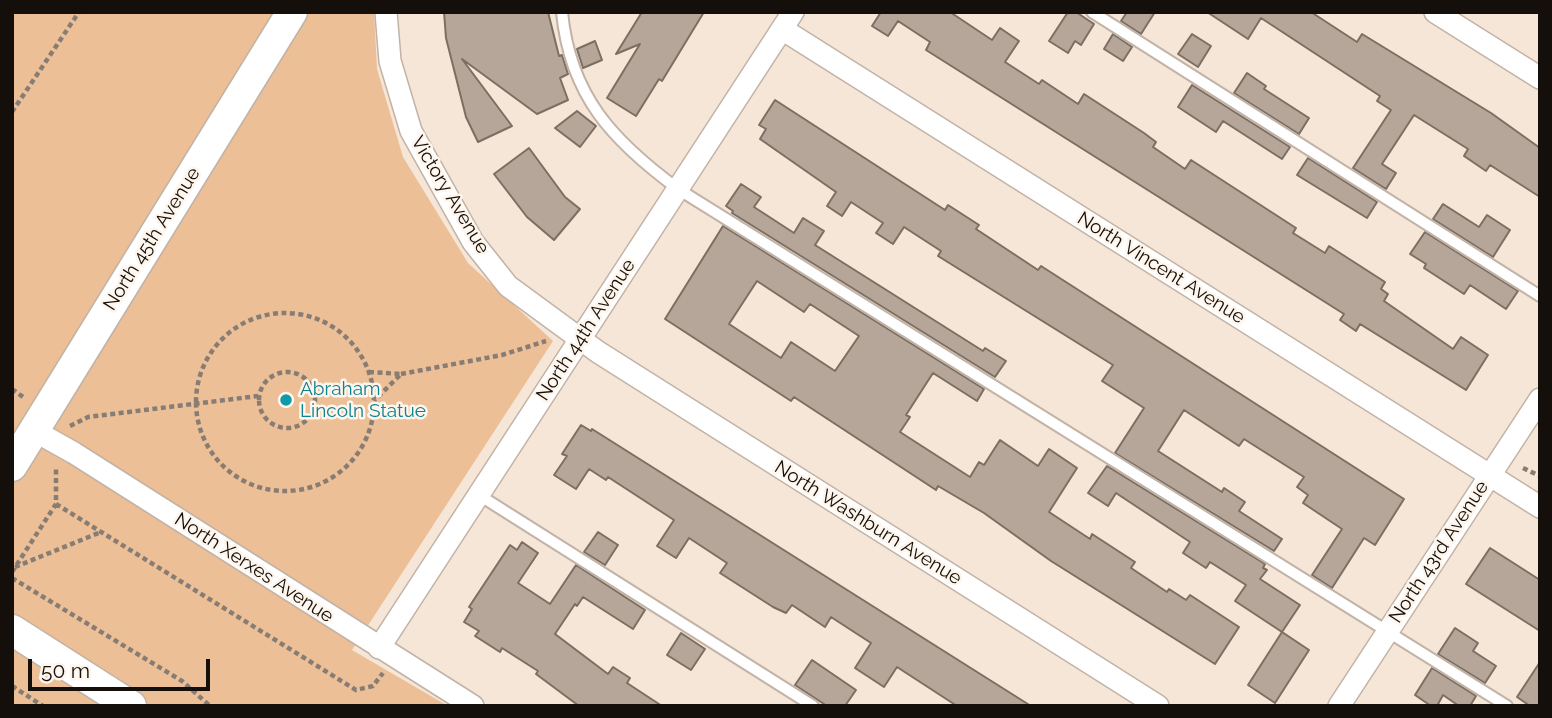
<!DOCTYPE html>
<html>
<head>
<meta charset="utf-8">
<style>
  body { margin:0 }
  #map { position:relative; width:1552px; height:718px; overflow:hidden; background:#f6e6d8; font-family:Raleway,sans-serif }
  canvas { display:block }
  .frame { position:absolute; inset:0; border:14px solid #140f0a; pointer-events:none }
  .scale { position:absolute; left:28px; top:659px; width:182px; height:32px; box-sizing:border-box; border:4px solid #140f0a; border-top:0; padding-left:9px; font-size:21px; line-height:24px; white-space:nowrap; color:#140f0a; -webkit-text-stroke:5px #fef5ec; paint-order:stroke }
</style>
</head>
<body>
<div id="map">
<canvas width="1552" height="718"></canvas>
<div class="frame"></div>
<div class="scale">50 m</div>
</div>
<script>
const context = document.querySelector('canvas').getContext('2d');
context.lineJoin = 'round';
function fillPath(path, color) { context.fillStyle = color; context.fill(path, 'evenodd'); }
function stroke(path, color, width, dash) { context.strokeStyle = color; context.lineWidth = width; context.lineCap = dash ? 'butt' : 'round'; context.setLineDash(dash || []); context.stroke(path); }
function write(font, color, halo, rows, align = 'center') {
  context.font = font + ' Raleway,sans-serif'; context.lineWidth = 5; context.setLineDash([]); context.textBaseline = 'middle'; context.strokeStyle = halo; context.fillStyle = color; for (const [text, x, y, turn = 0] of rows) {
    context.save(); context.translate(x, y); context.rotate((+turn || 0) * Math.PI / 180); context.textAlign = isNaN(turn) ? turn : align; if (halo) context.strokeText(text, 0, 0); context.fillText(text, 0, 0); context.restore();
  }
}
fillPath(new Path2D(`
  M12 12H374L377 69 403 157 468 263 553 341 352 650 448 706H12Z`), '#ecbf96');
const building = new Path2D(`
  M444 12H548L559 56 562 55 568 74 560 78 568 100 537 114 462 59 512 126 478 142 466 117 446 38Z
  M642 12H704L662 81 659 79 636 116 607 98 640 44 616 54Z
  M881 12H950L992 40 1000 28 1019 41 1005 62 1039 84 1042 80 1078 104 1084 94 1144 133 1156 142 1153 147 1185 169 1191 160 1296 228 1293 233 1325 253 1329 246 1385 282 1381 289 1388 294 1384 301 1453 349 1461 337 1488 355 1466 390 1360 324 1356 331 1340 320 1344 314 926 50 930 42 898 21 888 36 872 26Z
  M1068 12H1076L1094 24 1081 45 1075 41 1068 53 1049 41Z
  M1127 12H1155L1141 34 1121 21Z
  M1207 12H1311L1357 42 1362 34 1491 113 1540 148V197L1490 165 1486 171 1464 156 1468 149 1414 115 1382 164 1396 173 1386 189 1353 168 1391 110 1377 101 1380 96 1261 18 1248 39Z
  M1113 34 1132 47 1123 61 1104 49Z
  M1192 34 1211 46 1198 67 1178 54Z
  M595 41 602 60 583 68 577 49Z
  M1247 73 1266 86 1264 89 1309 118 1299 134 1234 93Z
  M1192 85 1290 147 1282 159 1223 121 1216 132 1178 107Z
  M775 100 945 210 948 205 979 225 976 229 1038 270 1041 266 1404 499 1375 545 1364 538 1332 588 1312 575 1342 529 1303 503 1308 495 1297 487 1304 477 1244 439 1239 446 1184 410 1158 451 1222 492 1224 488 1245 502 1239 511 1282 539 1274 551 1115 453 1144 408 1102 381 1113 365 938 256 941 251 904 227 893 244 876 233 883 223 851 202 842 216 827 206 836 192 760 139 766 129 759 125Z
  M577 111 596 126 580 147 555 128Z
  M529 148 565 197 580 209 554 240 527 217 494 174Z
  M1308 158 1377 202 1367 218 1297 175Z
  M741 184 761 197 754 207 794 233 803 218 824 231 815 245 983 351 985 348 1006 361 995 377 732 213 733 211 726 206Z
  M1443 204 1479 227 1487 215 1510 230 1493 257 1433 219Z
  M723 226 984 389 977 401 933 373 906 415 910 417 900 432 970 477 979 462 984 465 1000 440 1038 466 1049 449 1077 468 1049 512 1090 539 1092 534 1135 562 1131 568 1167 592 1169 589 1186 600 1190 595 1239 627 1215 664 1051 561 984 513 938 486 936 490 794 397 791 401 665 319ZM757 281 804 312 810 304 859 336 835 371 791 342 781 358 729 324Z
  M1425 232 1518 291 1506 309 1470 285 1464 294 1424 268 1426 264 1410 254Z
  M581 425 591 431 592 429 1031 706H957L897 667 884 687 855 668 871 643 831 617 825 627 792 605 786 613 773 607 720 573 727 563 689 538 676 558 657 546 674 520 608 477 606 480 589 469 576 489 554 475 567 456 562 454Z
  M1107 466 1265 564 1263 568 1267 570 1260 579 1300 605 1282 632 1235 601 1246 585 1210 562 1206 568 1183 553 1190 542 1116 493 1108 506 1088 493Z
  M598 532 618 545 605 565 584 552Z
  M522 542 538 553 518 583 550 604 576 565 645 610 633 629 583 597 577 606 575 604 555 634 608 674 613 667 630 678 627 683 662 706H579L536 674 538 671 502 648 500 652 475 636 479 631 464 622 472 609 469 607 510 545 517 550Z
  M1490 548 1540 580V631L1466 584Z
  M1455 628 1478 643 1473 651 1496 666 1485 683 1438 654Z
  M1282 632 1309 650 1275 703 1248 685Z
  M681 633 705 649 691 670 667 655Z
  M812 660 856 690 845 706H827L795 685Z
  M1540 662V706H1530L1517 697Z
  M1432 668 1476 696 1470 706H1459L1443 695 1437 706H1431L1415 695Z`);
fillPath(building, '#b5a699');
stroke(building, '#7c6e62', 2);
const lane = new Path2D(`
  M562 12C570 96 613 141 678 189L1507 706
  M1092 12 1540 296
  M479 495 813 706`);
const street = new Path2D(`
  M386 12 390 61 411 131 473 242 508 286 598 352 1158 706
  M1435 12 1540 78
  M782 29 1540 507
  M33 430 74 453 473 706
  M379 648 793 12
  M1339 706 1540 399`);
const secondary = new Path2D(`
  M12 466 292 12
  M12 630 131 706`);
stroke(lane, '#c2b3a6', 14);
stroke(street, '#c2b3a6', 24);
stroke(secondary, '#c2b3a6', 33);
stroke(new Path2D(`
  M12 112 79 12
  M196 402a89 89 0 1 1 178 0a89 89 0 1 1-178 0Z
  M259 400a28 28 0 1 1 56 0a28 28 0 1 1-56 0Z
  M369 372 401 374 374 401
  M401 374 502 355 546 341
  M12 389 23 397
  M70 426 88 417 258 396
  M1523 468 1540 476
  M56 504 356 690 373 686 383 673
  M15 567 101 532
  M12 572 56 504V468
  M12 578 182 681 210 706
  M12 686 43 706`), '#887d74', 4.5, [5, 3.5]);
stroke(lane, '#fff', 10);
stroke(street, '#fff', 21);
stroke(secondary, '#fff', 30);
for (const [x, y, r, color] of [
  [286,400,7,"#0f9aa8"]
]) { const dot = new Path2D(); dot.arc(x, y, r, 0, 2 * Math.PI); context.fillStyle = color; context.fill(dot); stroke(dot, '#fef5ec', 2.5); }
write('19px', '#140f0a', '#fef5ec', [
  ["Victory Avenue",450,195,59],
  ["North 45th Avenue",152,239,-58],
  ["North Vincent Avenue",1161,268,32],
  ["North 44th Avenue",586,330,-57],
  ["North Washburn Avenue",868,523,32],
  ["North 43rd Avenue",1439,552,-57],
  ["North Xerxes Avenue",254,568,33]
]);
write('19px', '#0d838f', '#fef5ec', [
  ["Abraham",300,389],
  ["Lincoln Statue",300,411]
], 'left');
</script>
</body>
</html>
